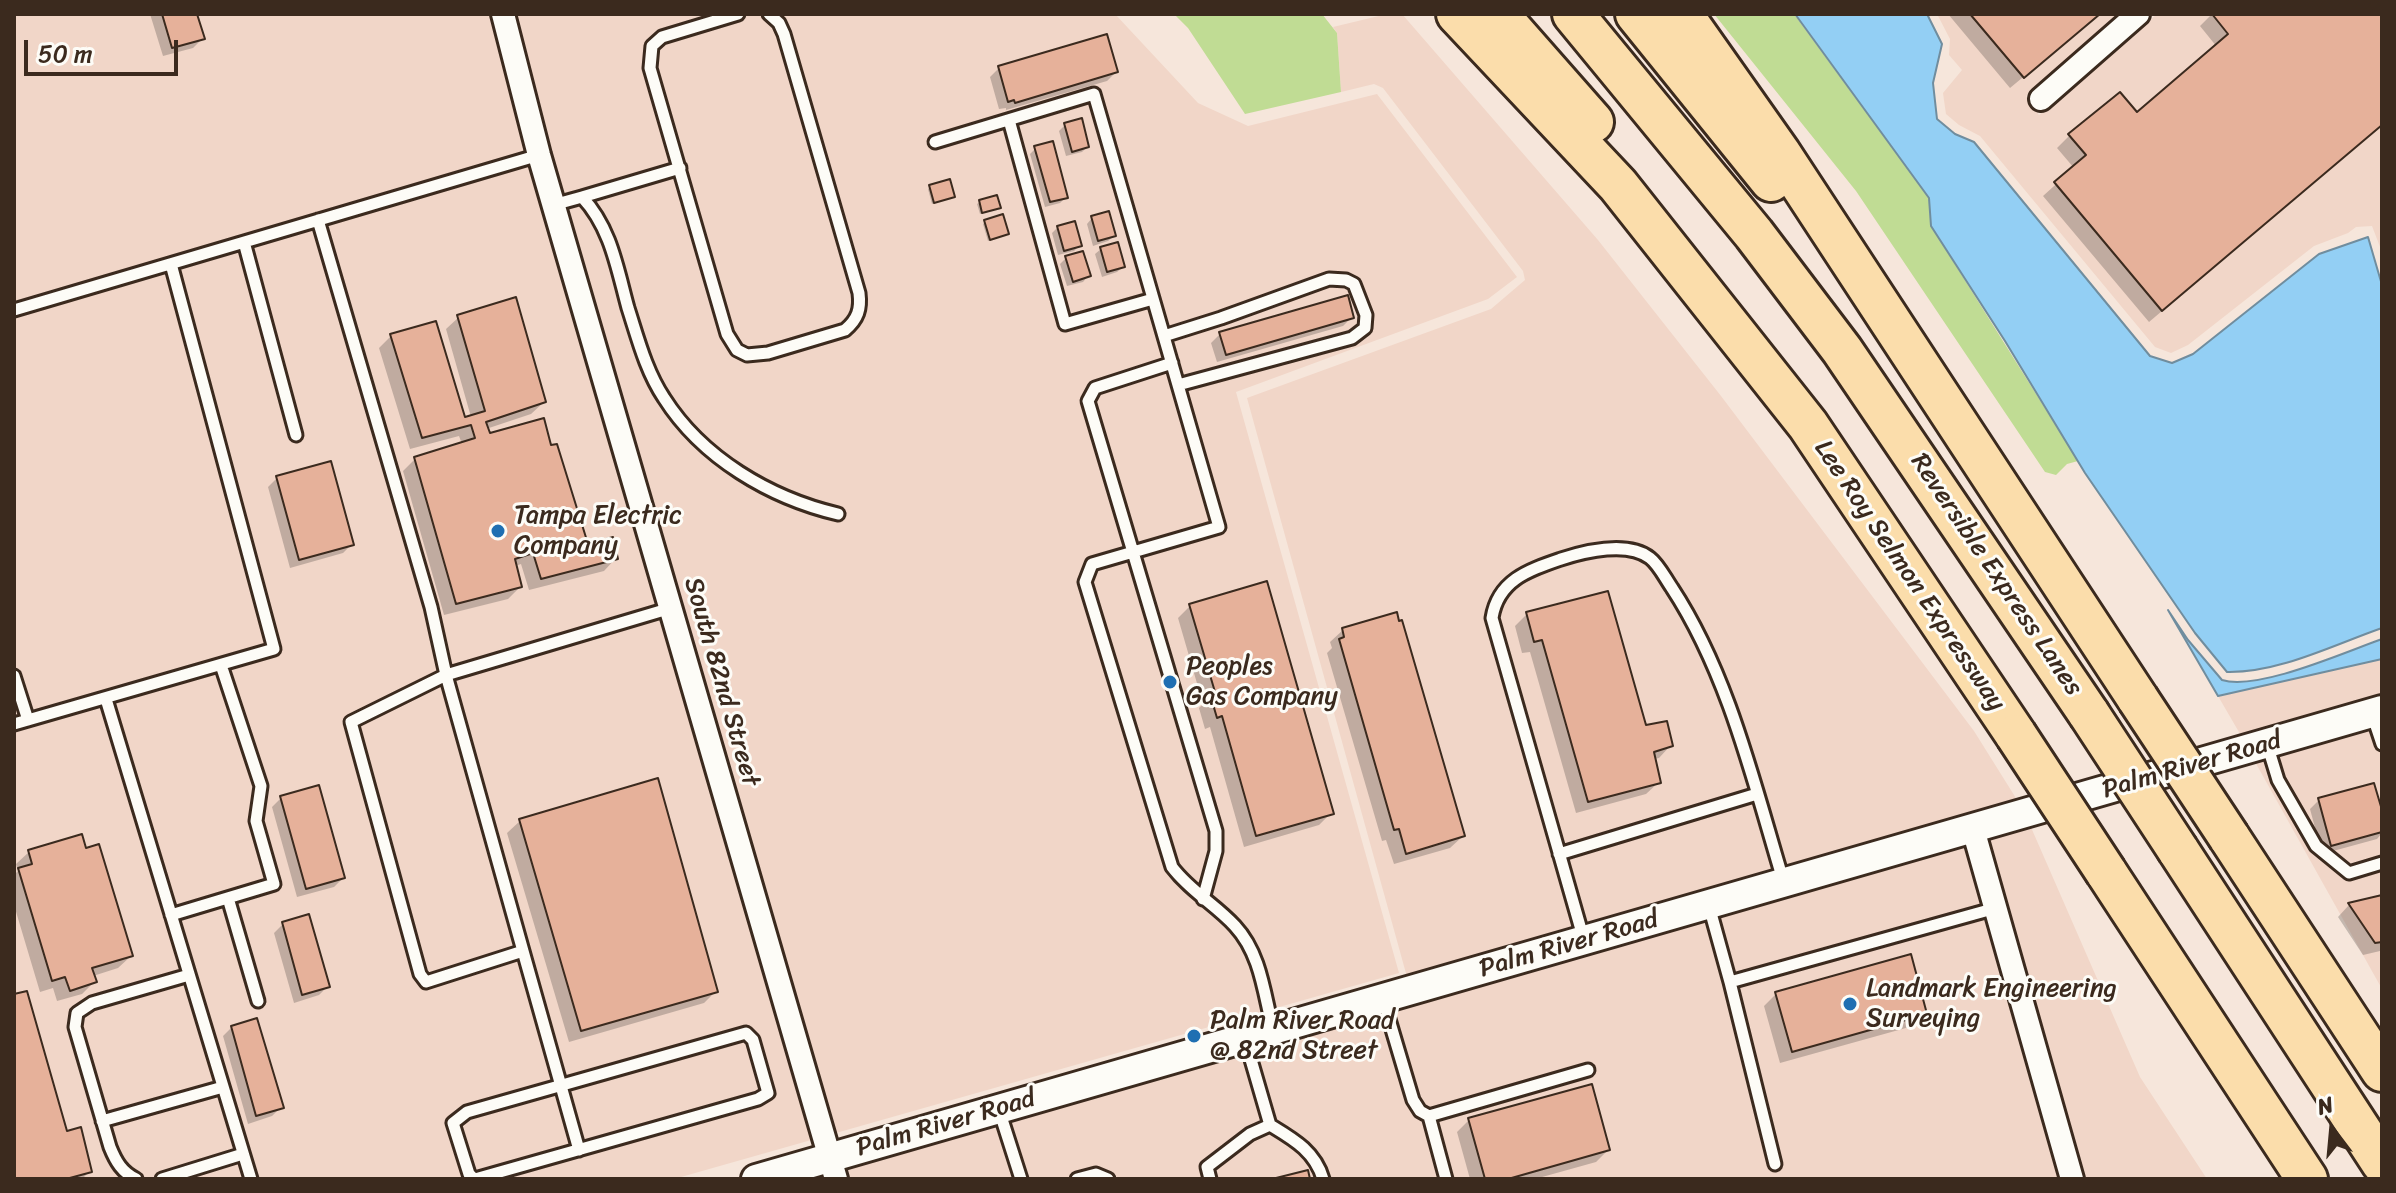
<!DOCTYPE html>
<html>
<head>
<meta charset="utf-8">
<style>
  body { margin:0 }
  #map { position:relative; width:2396px; height:1193px; overflow:hidden; background:#f6e6db; font-family:Sriracha,sans-serif }
  canvas { display:block }
  .frame { position:absolute; inset:0; border:16px solid #3b2a1e; pointer-events:none }
  .north { position:absolute; left:2292px; top:1089px; width:80px; height:80px; -webkit-text-stroke:6px #fdfcf7; paint-order:stroke; rotate:344deg; font-size:22px; font-weight:700; line-height:32px; text-align:center; color:#3b2a1e }
  .north::after { content:''; display:block; margin:auto; width:28px; height:36px; background:#3b2a1e; clip-path:polygon(50% 0,100% 100%,50% 72%,0 100%) }
  .scale { position:absolute; left:24px; top:40px; width:154px; height:36px; box-sizing:border-box; border:4px solid #3b2a1e; border-top:0; padding-left:10px; font-size:24px; line-height:28px; white-space:nowrap; color:#3b2a1e; -webkit-text-stroke:6px #fdfcf7; paint-order:stroke }
</style>
</head>
<body>
<div id="map">
<canvas width="2396" height="1193"></canvas>
<div class="frame"></div>
<div class="north">N</div>
<div class="scale">50 m</div>
</div>
<script>
const context = document.querySelector('canvas').getContext('2d');
context.lineJoin = 'round';
function fillPath(path, color) { context.fillStyle = color; context.fill(path, 'evenodd'); }
function stroke(path, color, width, dash) { context.strokeStyle = color; context.lineWidth = width; context.lineCap = dash ? 'butt' : 'round'; context.setLineDash(dash || []); context.stroke(path); }
function write(font, color, halo, rows, align = 'center') {
  context.font = font + ' Sriracha,sans-serif'; context.lineWidth = 6; context.setLineDash([]); context.textBaseline = 'middle'; context.strokeStyle = halo; context.fillStyle = color; for (const [text, x, y, turn = 0] of rows) {
    context.save(); context.translate(x, y); context.rotate((+turn || 0) * Math.PI / 180); context.textAlign = isNaN(turn) ? turn : align; if (halo) context.strokeText(text, 0, 0); context.fillText(text, 0, 0); context.restore();
  }
}
fillPath(new Path2D(`
  M14 14H1115L1198 103 1248 126 1377 94 1517 277 1488 299 1236 392 1399 973 674 1179H14Z
  M1387 14H1402L1598 240 1721 396 1974 731 2019 803 1407 977 1247 398 1491 309 1525 280 1523 271 1383 88 1374 84 1341 92 1337 33 1333 27Z
  M1937 14H2120L2026 96 2039 115 2157 14H2382V252L2372 226 2356 227 2348 233 2314 246 2188 345 2171 353 2155 347 1980 136 1959 125 1946 114 1943 93 1962 70 1949 55 1950 39Z
  M2382 659V698L2243 739 2218 696Z
  M2382 723V989L2254 760Z
  M2030 825 2140 1077 2207 1179H2083L1987 838Z
  M1967 844 2061 1179H847L843 1166Z`), '#f1d6c8');
fillPath(new Path2D(`
  M1174 14H1322L1337 33 1341 92 1245 114 1188 28Z
  M1714 14H1794L1929 198 1931 226 2078 461 2067 464 2056 475 2045 472 1856 191Z`), '#c0dc94');
const water = new Path2D(`
  M1795 14H1927L1942 44 1933 83 1937 119 1955 134 1974 142 2150 356 2172 363 2193 354 2319 254 2368 237 2382 285V628C2333 645 2279 673 2227 672L2195 633 2085 473 2005 341 1931 226 1929 198Z
  M2168 610 2188 640 2222 680C2258 691 2345 652 2382 639V659L2218 696Z`);
fillPath(water, '#93cff4');
stroke(water, '#708d9e', 2);
fillPath(new Path2D(`
  M150 14H195L202 39 193 48 163 56Z
  M1948 14H2099L2010 88Z
  M2212 14H2382V125L2149 322 2043 196 2074 168 2057 148 2070 135 2136 115 2217 47 2200 26Z
  M999 68 1116 72 1107 81 1006 110V108L999 109 990 77Z
  M1065 125 1087 147 1082 152 1066 156 1059 131Z
  M1036 148 1066 197 1060 203 1045 207 1030 154Z
  M930 187 953 196 932 204 928 189Z
  M980 202 999 208 980 214 977 204Z
  M1092 218 1114 236 1108 241 1093 246 1087 224Z
  M985 222 1006 234 988 241 983 224Z
  M1058 227 1080 245 1074 251 1058 255 1052 233Z
  M1101 249 1123 267 1117 272 1102 277 1095 254Z
  M1066 258 1088 276 1083 282 1067 286 1060 264Z
  M459 317 544 402 531 414 486 429 586 546 616 558 604 571 529 590 521 564 515 566 520 587 508 599 444 615 403 471 415 459 462 444 459 436 410 449 379 348 391 336 464 419 471 417 446 329Z
  M1352 317 1343 326 1217 362 1211 343 1220 334Z
  M277 478 352 544 343 553 290 568 268 487Z
  M1190 606 1331 813 1319 825 1244 847 1210 727 1205 729 1199 708 1203 704 1178 618Z
  M1527 614 1645 727 1671 745 1659 758 1654 759 1659 782 1646 794 1576 813 1530 652 1522 653 1515 626Z
  M1343 630 1463 836 1450 848 1394 864 1386 840 1382 841 1327 653 1332 648 1330 642Z
  M281 798 343 878 334 887 297 897 272 807Z
  M2319 800 2382 817V833L2377 839 2322 854 2310 809Z
  M520 821 716 991 704 1003 569 1042 507 833Z
  M84 851 131 956 118 968 93 976 94 982 82 994 57 1001 53 988 40 992 14 905V875L18 871 16 864 29 852Z
  M2382 897V961L2380 951 2363 955 2338 917 2349 905Z
  M283 924 328 986 319 995 294 1003 274 933Z
  M1776 994 1925 1013 1913 1026 1780 1063 1764 1006Z
  M14 996 66 1133 90 1171 82 1179H14Z
  M232 1027 281 1107 272 1116 248 1124 223 1036Z
  M1469 1120 1608 1150 1596 1162 1535 1179H1470L1457 1132Z`), '#0003');
const building = new Path2D(`
  M162 14H197L205 39 172 48Z
  M1970 14H2100L2024 78Z
  M2212 14H2382V125L2162 311 2054 182 2086 155 2068 134 2120 92 2137 112 2228 34Z
  M1107 34 1118 72 1015 103 1014 100 1008 102 998 66Z
  M1082 118 1089 147 1072 152 1064 123Z
  M1053 141 1068 198 1050 202 1034 146Z
  M950 179 955 197 934 203 929 185Z
  M997 195 1001 208 982 213 979 200Z
  M1109 211 1116 236 1098 241 1091 216Z
  M1003 214 1009 234 990 240 984 220Z
  M1075 221 1082 246 1064 251 1057 226Z
  M1118 242 1125 267 1107 272 1100 247Z
  M1083 251 1091 276 1073 282 1065 256Z
  M1348 295 1354 318 1226 355 1219 332Z
  M516 297 546 402 486 422 490 433 544 418 551 445 557 444 588 544 613 537 618 559 541 579 533 553 515 559 522 587 456 604 414 457 475 438 471 425 422 438 390 334 436 321 465 417 485 411 457 315Z
  M331 461 354 545 299 560 276 476Z
  M1267 581 1334 814 1256 836 1222 716 1217 718 1210 694 1215 692 1189 604Z
  M1608 591 1646 725 1667 721 1673 746 1654 752 1661 783 1588 802 1542 640 1534 642 1526 612Z
  M1397 612 1399 621 1402 620 1465 836 1406 854 1399 829 1394 830 1339 639 1344 637 1342 628Z
  M658 778 718 992 581 1031 519 819Z
  M2374 783 2382 810V832L2331 846 2318 798Z
  M319 785 345 878 306 889 280 796Z
  M82 834 86 848 99 844 133 956 92 968 97 982 70 991 65 977 52 981 18 868 32 864 28 850Z
  M2382 895V942L2375 943 2348 903Z
  M309 914 330 987 302 995 282 922Z
  M1911 954 1927 1014 1792 1052 1775 992Z
  M27 991 67 1131 81 1127 92 1172 66 1179H14V994Z
  M257 1018 284 1108 256 1116 231 1026Z
  M1592 1084 1610 1150 1508 1179H1485L1468 1118Z
  M1308 1170 1310 1179H1272Z`);
fillPath(building, '#e6b19a');
stroke(building, '#3b2a1e', 2);
const service = new Path2D(`
  M738 14 662 37 652 46 650 68 727 334 737 350 747 355 768 353 845 330C858 319 861 309 859 293L784 34 779 23 769 14
  M1009 120 1065 324 1153 299
  M935 142 1094 94 1219 527 1092 564 1085 582 1172 867C1190 891 1216 905 1235 926 1261 954 1264 994 1273 1029
  M582 197 680 168
  M553 205 582 197C611 228 617 268 628 308 638 339 646 371 664 398 702 458 770 498 838 514
  M318 220 431 607 446 675 671 608
  M244 242 296 435
  M14 310 539 155
  M1164 336 1221 318 1329 279 1346 280 1354 284 1366 315 1365 328 1352 338 1178 385
  M1172 363 1095 388 1088 401 1216 831V851L1203 899
  M446 675 523 951 426 982 420 974 351 722Z
  M14 676 28 720
  M106 699 251 1179
  M2372 714 2382 744
  M14 724 274 649 171 264
  M2267 744 2278 780 2316 846 2349 873 2382 863
  M1559 854 1757 794
  M228 898 258 1001
  M1709 906 1730 982 1996 908
  M171 915 274 884 256 821 261 786 221 665
  M1584 940 1492 618C1498 580 1529 570 1561 559 1586 551 1628 541 1650 558 1659 565 1665 578 1672 588 1729 675 1754 784 1784 883
  M523 951 579 1150
  M1730 982 1775 1164
  M1383 999 1413 1100 1420 1111 1429 1116 1588 1070
  M1245 1039 1270 1125
  M999 1110 1021 1179
  M1429 1116 1446 1179
  M102 1121 223 1087
  M136 1179C122 1172 116 1162 110 1147L75 1027 77 1013 92 1003 189 975
  M162 1179 243 1154
  M474 1179 469 1174 453 1123 467 1112 746 1033 753 1040 768 1093 758 1099 475 1179
  M1077 1179 1096 1174 1108 1179
  M1210 1179 1207 1167 1250 1134 1270 1125C1293 1139 1315 1151 1323 1179`);
const minor = new Path2D(`
  M503 14 539 155 836 1179
  M2041 99 2138 14
  M1973 829 2072 1179`);
const tertiary = new Path2D(`
  M756 1179 2382 710`);
const motorway = new Path2D(`
  M1457 14 1618 185 1808 425 2016 735
  M1498 14 1593 122
  M1573 14 1754 234 1842 350 2089 714
  M1636 14 1771 181
  M1682 14 1780 153 2138 699
  M2229 837 2382 1071
  M2178 850 2382 1163
  M2106 872 2307 1179`);
stroke(service, '#3b2a1e', 17);
stroke(minor, '#3b2a1e', 28);
stroke(tertiary, '#3b2a1e', 34);
stroke(motorway, '#3b2a1e', 46);
stroke(service, '#fdfcf7', 11);
stroke(minor, '#fdfcf7', 22);
stroke(tertiary, '#fdfcf7', 28);
stroke(motorway, '#fbddab', 40);
const motorwayBridge = new Path2D(`
  M2138 699 2229 837
  M2089 714 2178 850
  M2016 735 2106 872`);
stroke(motorwayBridge, '#3b2a1e', 46, []);
stroke(motorwayBridge, '#fbddab', 40);
for (const [x, y, r, color] of [
  [498,531,8,"#1f6fb2"],
  [1170,682,8,"#1f6fb2"],
  [1850,1004,8,"#1f6fb2"],
  [1194,1036,8,"#1f6fb2"]
]) { const dot = new Path2D(); dot.arc(x, y, r, 0, 2 * Math.PI); context.fillStyle = color; context.fill(dot); stroke(dot, '#fdfcf7', 3); }
write('26px', '#3b2a1e', '#fdfcf7', [
  ["Tampa Electric",514,516],
  ["Company",514,546],
  ["Peoples",1186,667],
  ["Gas Company",1186,697],
  ["Landmark Engineering",1866,989],
  ["Surveying",1866,1019],
  ["Palm River Road",1210,1021],
  ["@ 82nd Street",1210,1051]
], 'left');
write('26px', '#3b2a1e', '#fdfcf7', [
  ["Reversible Express Lanes",1996,575,56],
  ["Lee Roy Selmon Expressway",1909,576,56],
  ["South 82nd Street",721,682,74],
  ["Palm River Road",2192,766,-16],
  ["Palm River Road",1569,945,-16],
  ["Palm River Road",946,1124,-16]
]);
</script>
</body>
</html>
